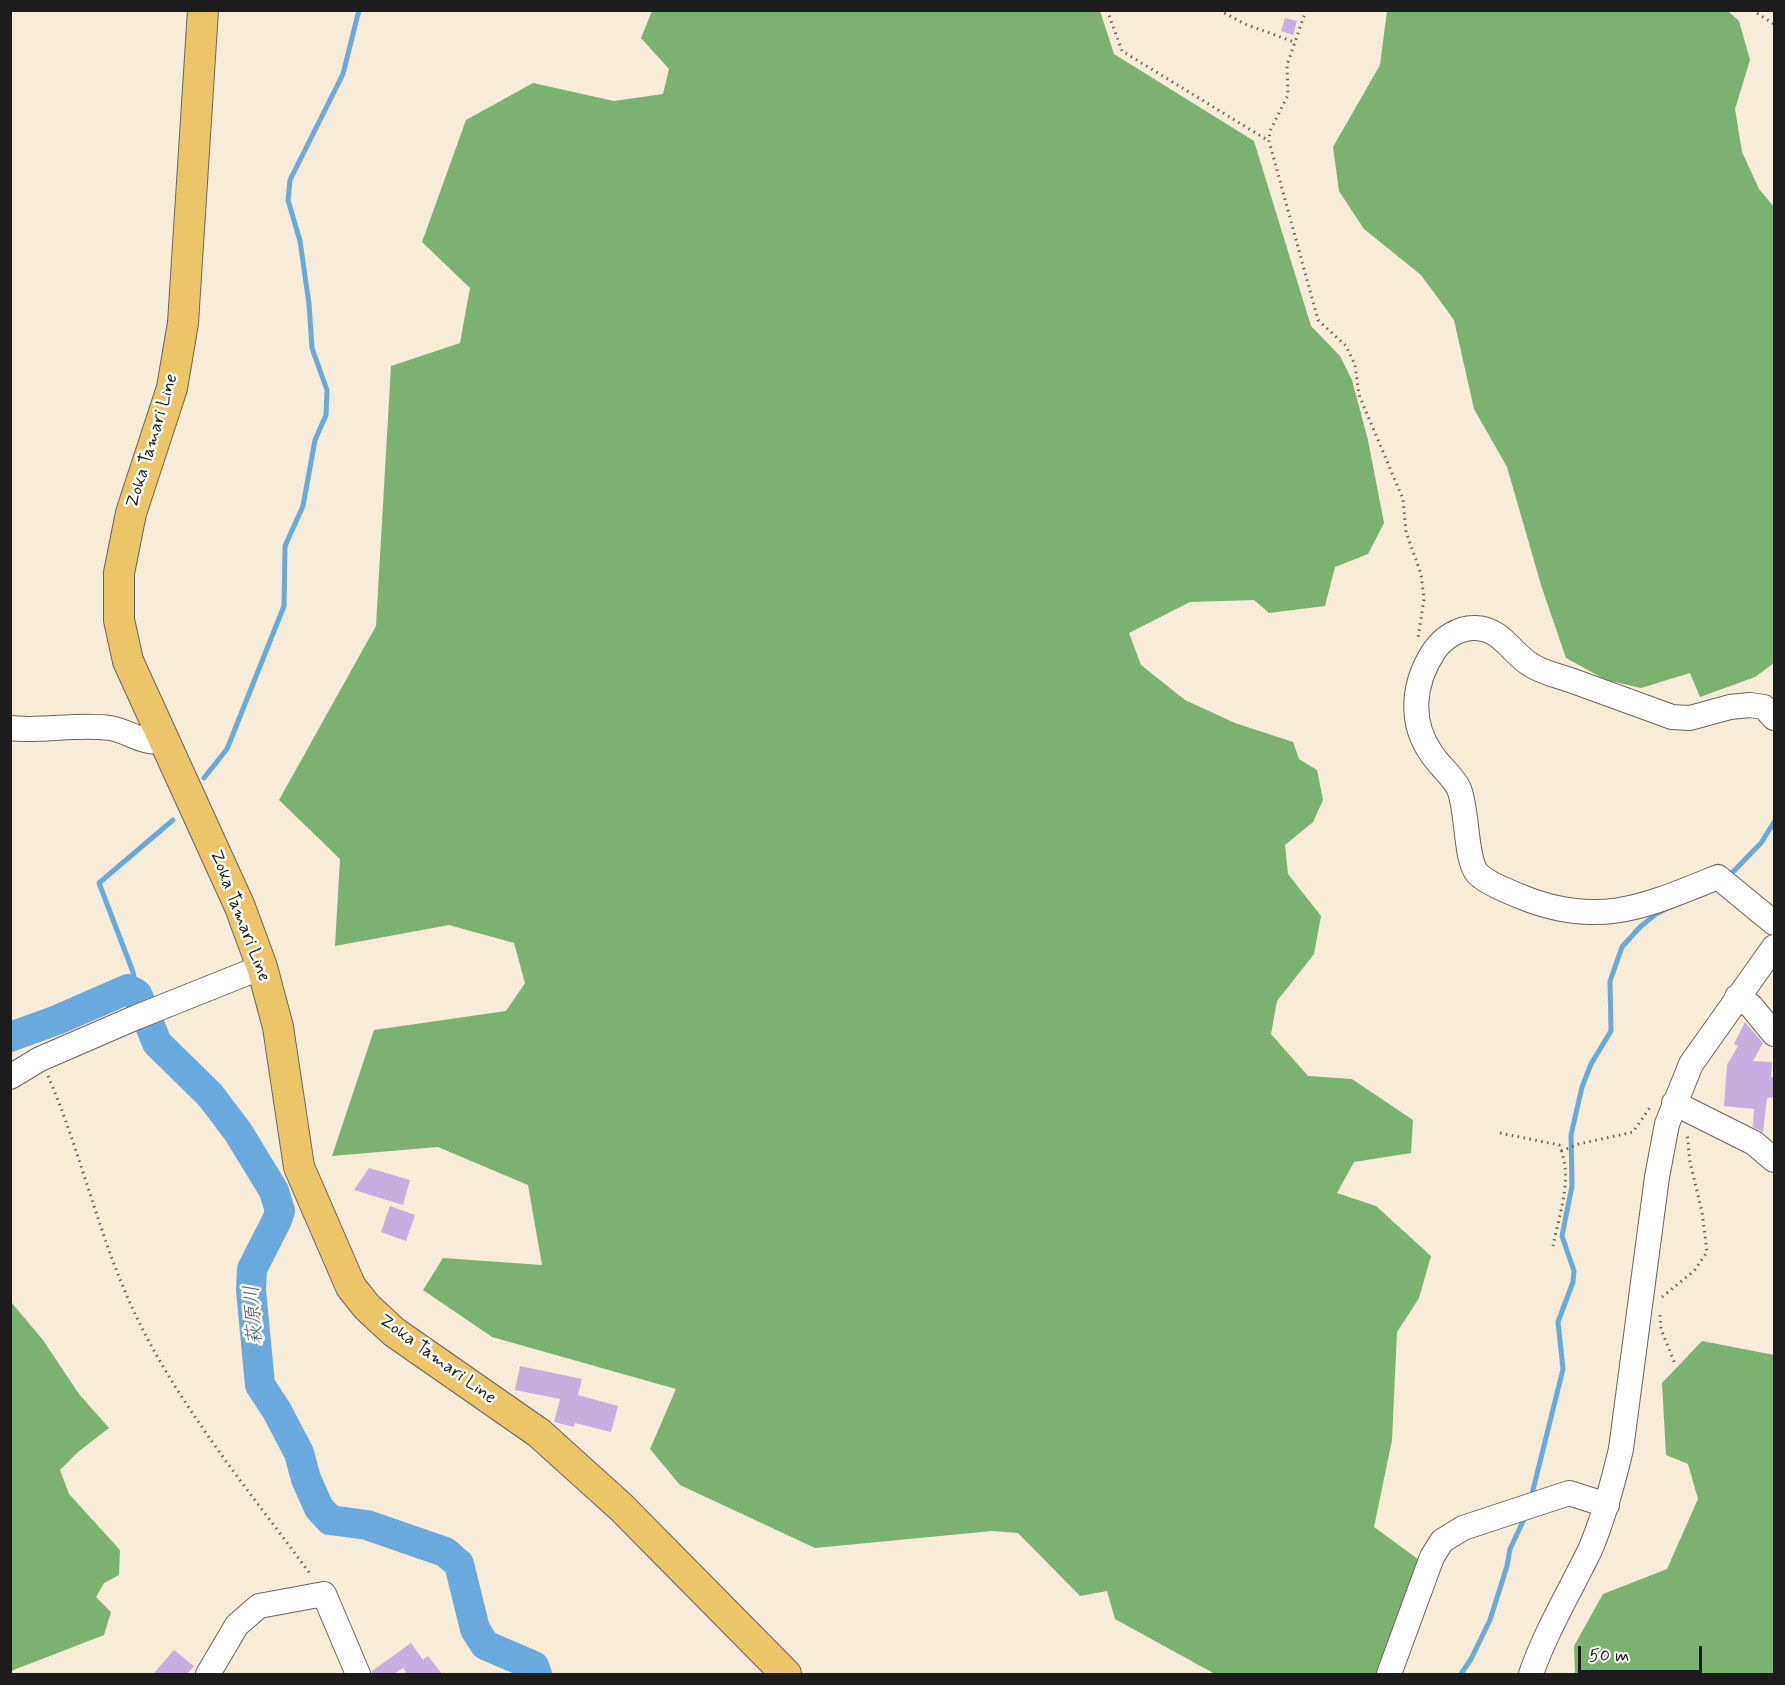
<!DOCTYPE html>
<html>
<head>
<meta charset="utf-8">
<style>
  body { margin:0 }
  #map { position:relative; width:1785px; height:1685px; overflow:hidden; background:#f6ecd8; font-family:Mynerve,sans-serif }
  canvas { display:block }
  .frame { position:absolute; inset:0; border:12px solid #1c1c1c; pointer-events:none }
  .scale { position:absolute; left:1578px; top:1646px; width:124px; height:27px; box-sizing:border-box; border:3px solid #1c1c1c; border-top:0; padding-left:8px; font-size:18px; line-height:21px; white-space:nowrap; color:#1c1c1c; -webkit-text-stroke:4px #fdfcf7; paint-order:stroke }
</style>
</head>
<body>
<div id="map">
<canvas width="1785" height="1685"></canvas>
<div class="frame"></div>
<div class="scale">50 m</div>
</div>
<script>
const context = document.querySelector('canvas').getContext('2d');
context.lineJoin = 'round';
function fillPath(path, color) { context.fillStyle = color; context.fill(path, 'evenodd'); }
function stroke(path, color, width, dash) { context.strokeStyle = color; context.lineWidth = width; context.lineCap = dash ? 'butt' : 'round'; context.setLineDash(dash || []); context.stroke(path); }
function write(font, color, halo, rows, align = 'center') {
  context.font = font + ' Mynerve,"Klee One",sans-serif'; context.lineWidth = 5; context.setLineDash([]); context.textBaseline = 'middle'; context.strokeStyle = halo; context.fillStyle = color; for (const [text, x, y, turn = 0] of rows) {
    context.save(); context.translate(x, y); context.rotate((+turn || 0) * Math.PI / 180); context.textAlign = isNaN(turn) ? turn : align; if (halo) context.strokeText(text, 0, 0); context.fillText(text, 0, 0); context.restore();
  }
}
fillPath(new Path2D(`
  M652 11H1100L1114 54 1254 141 1311 326 1340 356 1352 380 1368 440 1384 523 1368 554 1335 567 1325 606 1269 613 1254 600 1190 602 1129 633 1141 665 1185 700 1235 723 1293 742 1299 759 1317 770 1323 800 1313 822 1285 845 1288 874 1321 916 1314 954 1277 1001 1271 1034 1308 1076 1352 1079 1413 1120 1411 1153 1354 1162 1337 1193 1376 1206 1431 1256 1419 1298 1397 1332 1392 1440 1374 1527 1422 1562 1379 1674H1215L1115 1619 1107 1591 1080 1596 1018 1533 992 1531 815 1548 680 1485 650 1449 676 1389 492 1337 423 1290 443 1258 542 1265 528 1185 438 1147 332 1156 374 1030 506 1011 525 983 514 943 449 925 335 946 340 859 279 800 376 626 391 366 460 343 470 288 422 242 466 120 533 83 614 101 663 94 669 69 641 38Z
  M1728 11 1739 21 1750 60 1735 109 1742 152 1759 189 1774 207V663L1755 677 1700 697 1690 673 1641 688 1606 680 1566 658 1541 585 1507 467 1474 409 1454 320 1421 275 1364 229 1339 191 1333 147 1380 65 1387 11Z
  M11 1302 43 1340 79 1394 109 1428 78 1452 60 1470 69 1494 120 1550 119 1575 104 1583 96 1597 111 1612 104 1635 11 1671Z
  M1702 1341 1774 1355V1674H1575L1574 1646 1603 1594 1667 1569 1698 1499 1688 1464 1666 1455 1662 1383Z`), '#7bb26f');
stroke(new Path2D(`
  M204 778 227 749 284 606 285 546 303 506 315 440 326 415 327 390 312 348 309 304 300 241 288 200 290 180 343 74 359 10
  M1727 878 1761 843 1774 822
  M137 994 133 972 99 883 173 820
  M1531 1498 1563 1369 1558 1322 1573 1282 1574 1271 1562 1236 1572 1186 1571 1135 1582 1087 1591 1064 1611 1031 1610 981 1622 947 1640 927 1656 914 1666 909
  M1461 1674 1471 1659 1490 1620 1507 1566 1510 1549 1526 1515`), '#6aa9dd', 5);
stroke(new Path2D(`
  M10 1037 57 1020 128 989 137 994 157 1043 210 1095 238 1132 274 1191 280 1211 277 1220 252 1269 251 1290 260 1385 277 1411 299 1453 306 1479 319 1508 330 1520 367 1525 445 1552 459 1564 475 1629 485 1645 534 1666 537 1674`), '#6aa9dd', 30);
fillPath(new Path2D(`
  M1285 18 1297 21 1293 35 1281 31Z
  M1745 1022 1763 1043 1753 1061 1772 1062 1771 1077H1774V1097L1767 1098 1763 1132 1753 1127 1754 1109 1724 1106 1727 1065 1738 1046 1734 1044Z
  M369 1168 410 1180 403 1205 354 1190Z
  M390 1206 415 1215 406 1241 381 1232Z
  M520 1366 582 1379 578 1395 618 1406 611 1432 575 1423 574 1427 554 1422 560 1399 515 1390Z
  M411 1643 423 1660 428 1656 442 1674H403L406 1672 403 1668 394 1674H372V1671Z
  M174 1650 194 1666 187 1674H153Z`), '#c6aedf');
const minor = new Path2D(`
  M1774 718 1764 707 1750 705 1730 707 1690 718 1672 717C1639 705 1606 693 1573 681 1560 676 1543 673 1531 665 1511 653 1502 629 1476 628 1459 627 1443 638 1434 651 1413 683 1409 721 1431 753 1439 766 1453 776 1459 789 1468 811 1465 858 1477 873 1484 881 1507 891 1517 895 1596 929 1644 907 1718 877L1774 923
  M10 728C44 732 77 723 110 728 129 731 145 746 164 740
  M1737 997 1751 1006 1774 1034
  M10 1077 40 1059 137 1017 262 967
  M1674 1103 1754 1143 1774 1160
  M208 1674 237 1625 259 1606 324 1594 358 1674
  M1389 1674 1432 1557 1442 1541 1463 1528 1569 1493 1607 1505
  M1531 1674C1546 1631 1570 1591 1590 1550 1604 1517 1613 1483 1621 1449L1657 1177 1667 1124 1691 1064 1774 947`);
const major = new Path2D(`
  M203 10 183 323 172 388 131 513 119 573V620L128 661 240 907 262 967 278 1027 299 1167 351 1287 367 1307 394 1332 539 1433 621 1507 786 1674`);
stroke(minor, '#68655e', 26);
stroke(major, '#68655e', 32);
stroke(new Path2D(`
  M1107 10 1122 51 1269 141
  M1219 10 1245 24 1294 42
  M1306 10 1287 65 1288 95 1270 131 1269 141 1318 320 1346 346 1355 365 1359 395 1403 499 1406 532 1421 574 1424 599 1418 638
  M1752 10 1774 24
  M48 1076C80 1150 97 1229 130 1303 174 1401 248 1489 311 1575
  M1500 1133 1559 1145C1574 1176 1559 1215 1553 1246
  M1561 1151 1579 1144 1633 1132 1651 1106
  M1662 1297 1694 1271 1707 1252 1702 1212 1690 1162 1687 1133
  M1660 1315 1661 1329 1675 1364`), '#68655e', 3, [1.5, 4.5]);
stroke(minor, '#fff', 24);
stroke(major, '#ecc569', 30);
write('18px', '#1c1c1c', '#fdfcf7', [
  ["Zoka Tamari Line",153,441,-73],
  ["Zoka Tamari Line",239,916,69],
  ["Zoka Tamari Line",437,1360,36]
]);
write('italic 20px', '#3f5b73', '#fdfcf7', [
  ["萩原川",255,1315,-94]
]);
</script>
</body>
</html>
